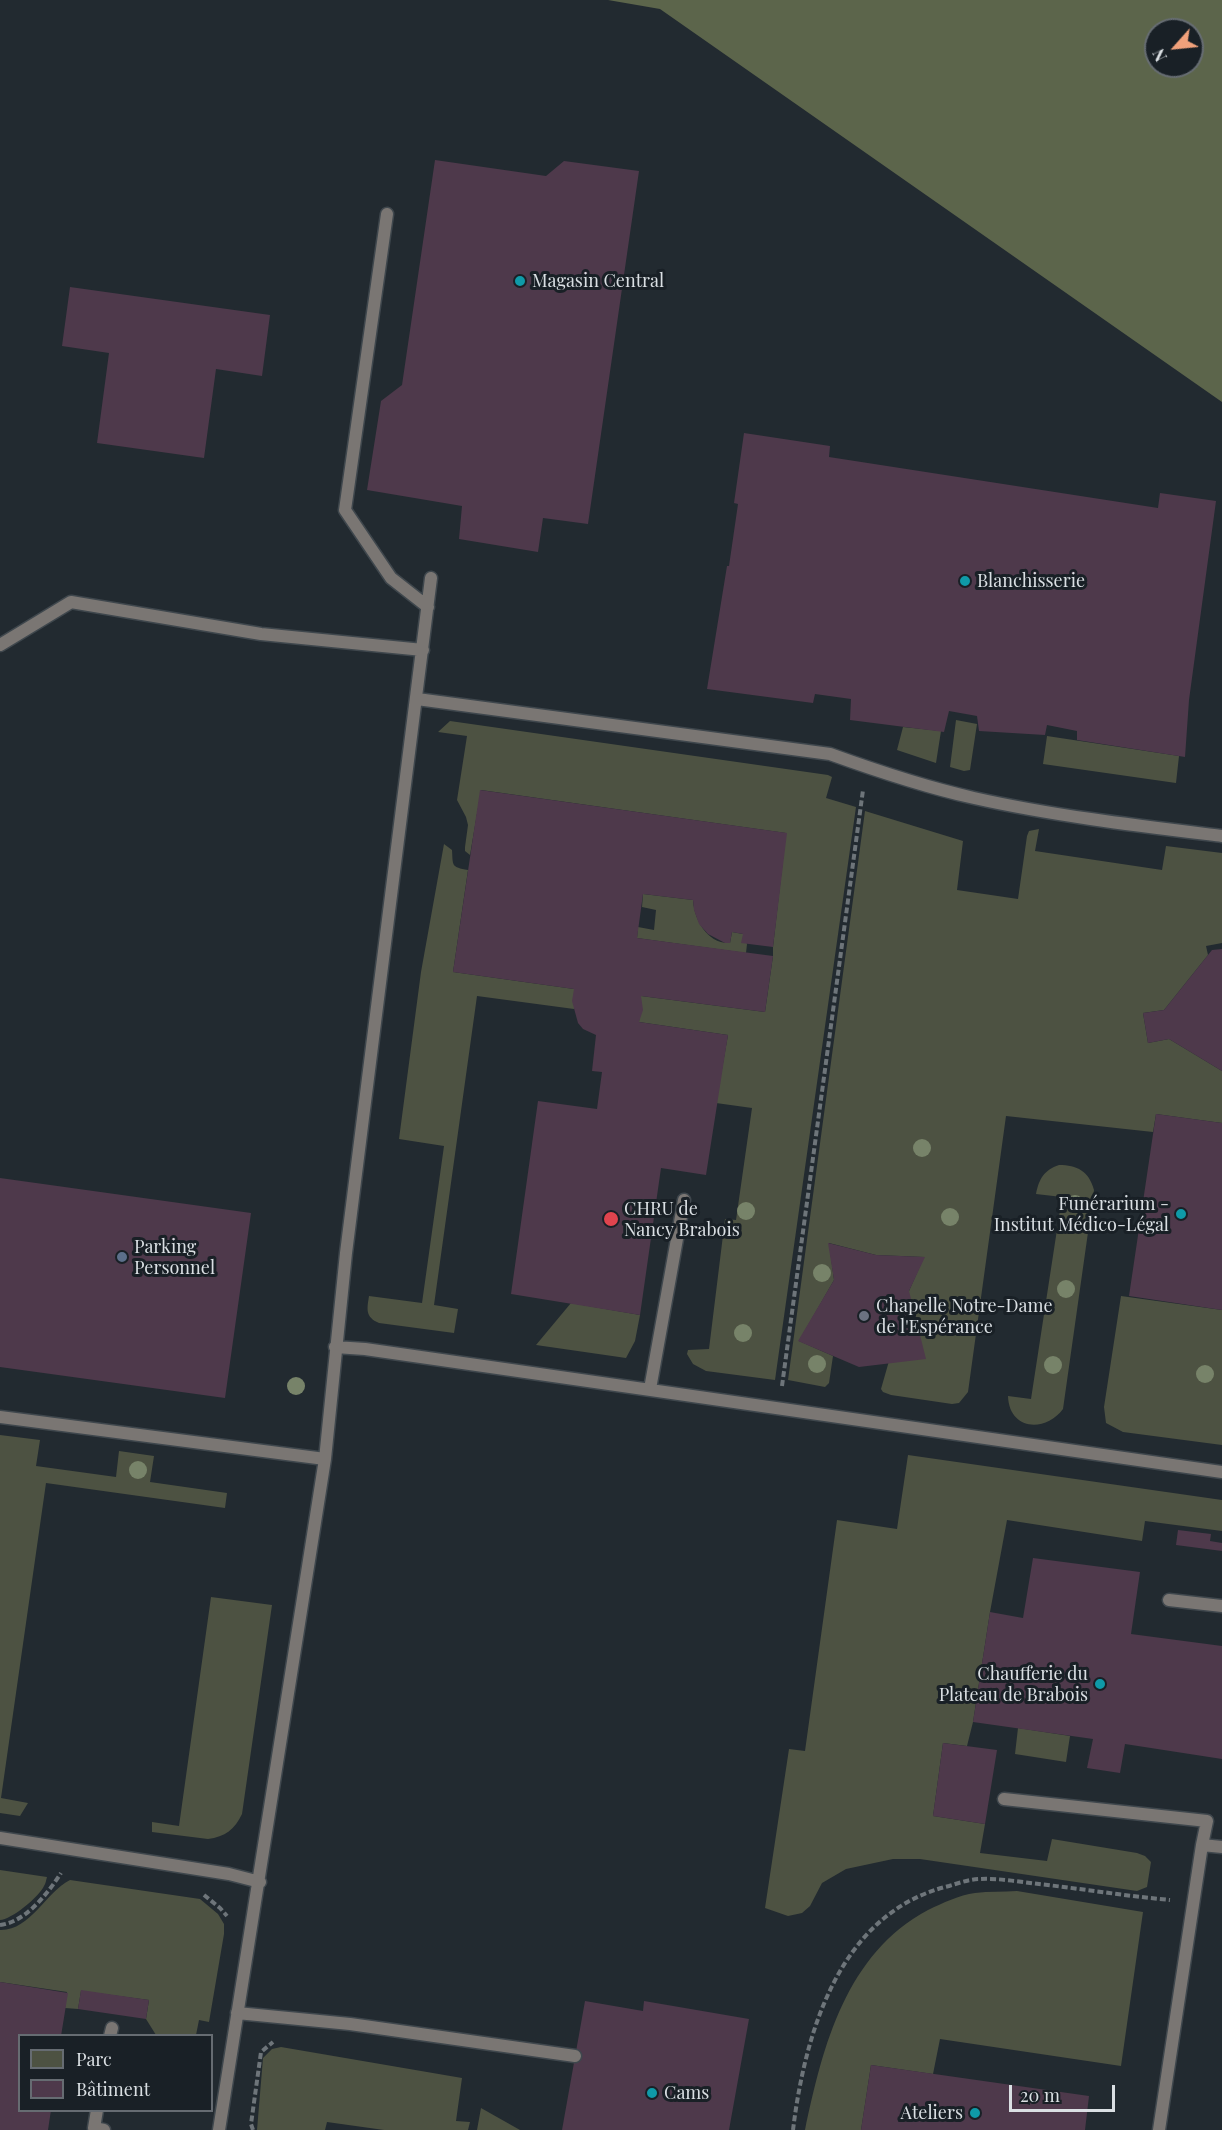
<!DOCTYPE html>
<html>
<head>
<meta charset="utf-8">
<style>
  body { margin:0 }
  #map { position:relative; width:1222px; height:2130px; overflow:hidden; background:#222a30; font-family:"Playfair Display",serif }
  canvas { display:block }
  .legend { position:absolute; left:18px; top:2034px; width:195px; height:78px; box-sizing:border-box; background:#192026; border:2px solid #666c72; margin:0; padding:8px 10px; list-style:none; font-size:18px; color:#dadfe3 }
  .legend li { display:flex; align-items:center; gap:12px; height:30px }
  .legend b { width:30px; border:2px solid #666c72 }
  .north { position:absolute; left:1144px; top:18px; width:60px; height:60px; box-sizing:border-box; background:#192026; border:2px solid #666c72; border-radius:50%; rotate:243deg; font-size:16px; font-weight:700; line-height:24px; text-align:center; color:#dadfe3 }
  .north::after { content:''; display:block; margin:auto; width:21px; height:27px; background:#f1a17b; clip-path:polygon(50% 0,100% 100%,50% 72%,0 100%) }
  .scale { position:absolute; left:1009px; top:2085px; width:106px; height:27px; box-sizing:border-box; border:3px solid #dadfe3; border-top:0; padding-left:8px; font-size:18px; line-height:21px; white-space:nowrap; color:#dadfe3; -webkit-text-stroke:4px #192026; paint-order:stroke }
</style>
</head>
<body>
<div id="map">
<canvas width="1222" height="2130"></canvas>
<ul class="legend">
<li><b style="height:16px;background:#4d5242"></b>Parc</li>
<li><b style="height:16px;background:#4e394b"></b>Bâtiment</li>
</ul>
<div class="north">N</div>
<div class="scale">20 m</div>
</div>
<script>
const context = document.querySelector('canvas').getContext('2d');
context.lineJoin = 'round';
function fillPath(path, color) { context.fillStyle = color; context.fill(path, 'evenodd'); }
function stroke(path, color, width, dash) { context.strokeStyle = color; context.lineWidth = width; context.lineCap = dash ? 'butt' : 'round'; context.setLineDash(dash || []); context.stroke(path); }
function write(font, color, halo, rows, align = 'center') {
  context.font = font + ' "Playfair Display",serif'; context.lineWidth = 6; context.setLineDash([]); context.textBaseline = 'middle'; context.strokeStyle = halo; context.fillStyle = color; for (const [text, x, y, turn = 0] of rows) {
    context.save(); context.translate(x, y); context.rotate((+turn || 0) * Math.PI / 180); context.textAlign = isNaN(turn) ? turn : align; if (halo) context.strokeText(text, 0, 0); context.fillText(text, 0, 0); context.restore();
  }
}
fillPath(new Path2D(`
  M956 720 977 724 970 770 964 771 950 767Z
  M450 721 828 775 832 777 826 798 856 807 775 1380 706 1371 693 1364 687 1354 688 1350 709 1349 725 1219 736 1220 752 1108 716 1103 728 1035 639 1022 641 996 765 1012 773 956V947L786 833 481 790 470 855 465 851V847L468 825 466 817 457 800 467 736 438 732Z
  M903 727 941 731 936 763 897 750Z
  M1047 736 1179 756 1176 783 1043 764Z
  M865 811 963 841 957 890 1018 899 1027 836 1029 831 1039 829 1035 851 1162 870 1166 846 1222 853V943L1206 946 1208 955 1164 1010 1143 1013 1148 1043 1169 1039 1222 1071V1123L1156 1114 1153 1132 1006 1116 968 1392 959 1403 952 1404 891 1395 883 1392 881 1389 909 1291 924 1257 876 1255 829 1243 834 1280 799 1341 833 1356 829 1383 825 1387 788 1380Z
  M444 844 452 850C453 866 451 867 468 870L453 972 574 989V1009L477 996 434 1305 458 1309 454 1333 379 1323C365 1317 367 1309 369 1296L422 1303 444 1146 399 1139 421 972Z
  M643 894 693 900C694 919 707 944 730 943L732 932 743 934 747 944 746 953 637 938 638 927 654 930 656 910 642 907Z
  M1059 1165C1077 1165 1089 1171 1094 1190L1063 1409C1045 1433 1009 1430 1008 1396L1031 1399 1062 1197 1036 1194C1039 1179 1044 1170 1059 1165Z
  M1121 1296 1222 1310V1445L1123 1432 1106 1423 1104 1407Z
  M571 1303 640 1315 635 1341 626 1358 536 1345Z
  M0 1435 40 1440 36 1466 116 1477 119 1451 154 1456 150 1482 227 1493 225 1508 46 1483 1 1798 28 1803 20 1816 0 1813Z
  M908 1455 1222 1500V1531L1145 1521 1142 1541 1007 1520 990 1612 973 1722 967 1746 943 1743 933 1816 985 1824 980 1853 1047 1861 1052 1839 1137 1853 1145 1856 1151 1862 1147 1887 1137 1891 920 1859H893L846 1869 822 1883 810 1906 802 1913 788 1916 765 1908 789 1749 805 1751 837 1520 897 1529Z
  M211 1597 272 1605 242 1814C235 1829 225 1837 208 1839L152 1832V1822L179 1826Z
  M1018 1728 1070 1736 1066 1762 1015 1754Z
  M0 1870 47 1877C46 1880 46 1883 44 1886 40 1896 11 1920 0 1920Z
  M70 1880 200 1899 218 1914 224 1924V1934L209 2022 199 2020 196 2035H156L146 2019 149 2000 81 1991 78 2009 65 2008 67 1992 0 1982V1930C30 1931 46 1892 70 1880Z
  M1017 1891 1143 1912 1121 2066 940 2039 933 2074 871 2065 861 2130H805C823 2045 846 1954 928 1910 943 1903 959 1895 975 1893 989 1891 1003 1892 1017 1891Z
  M281 2047 462 2078 456 2121 470 2122 468 2130H384L327 2122 325 2130H257L263 2058 272 2049Z
  M481 2108 520 2130H477Z`), '#4d5242');
fillPath(new Path2D(`
  M608 0H1222V402L660 9ZM1156 30H1192V66H1156Z`), '#5c654b');
fillPath(new Path2D(`
  M435 160 546 176 564 161 639 171 588 524 543 518 538 552 459 539 462 506 367 490 381 401 402 385Z
  M70 287 270 315 262 376 216 369 204 458 97 443 109 353 62 346Z
  M744 433 830 446 829 457 1158 508 1160 493 1216 501 1189 700 1185 757 1077 740V731L1047 725 1045 735 979 731 977 716 949 711 944 732 850 720 851 699 815 694 813 703 707 689 727 566H729L738 504 734 503Z
  M480 790 787 833 773 947 741 943 743 934 732 932 730 943H725L708 934 699 924 694 910 693 900 643 894 637 938 773 956 765 1012 641 996 643 1010 639 1022 728 1035 706 1175 661 1168 640 1315 511 1294 538 1101 597 1109 602 1072 592 1071 596 1035 583 1029 578 1023 572 1001 574 989 453 972Z
  M1222 949V1071L1169 1039 1148 1043 1143 1013 1164 1010 1212 950Z
  M1156 1114 1222 1123V1310L1129 1296Z
  M0 1178 251 1213 225 1398 0 1367Z
  M828 1243 876 1255 925 1257 909 1291 926 1359 859 1367 798 1341 834 1280Z
  M1178 1530 1211 1534 1210 1541 1222 1543V1551L1176 1545Z
  M1033 1558 1140 1572 1131 1634 1222 1646V1759L1125 1744 1120 1773 1087 1768 1093 1739 973 1722 990 1612 1023 1618Z
  M943 1743 997 1750 985 1824 933 1816Z
  M0 1982 68 1993 61 2036H20V2110H51L48 2130H0Z
  M81 1990 149 2000 146 2019 78 2009Z
  M585 2001 643 2011 644 2001 749 2019 729 2130H562Z
  M871 2065 1089 2096 1085 2130H861Z`), '#4e394b');
const service = new Path2D(`
  M387 214 345 510 391 578 428 607
  M0 645 71 602 261 634 423 650
  M417 699 830 754C877 771 925 787 974 798 1054 816 1140 826 1222 836
  M335 1347 365 1349 1222 1472
  M650 1389 684 1200
  M0 1417 325 1459
  M1169 1600 1222 1606
  M1004 1799 1207 1821 1202 1845
  M0 1838 229 1874 260 1882
  M237 2013 350 2024 575 2056
  M110 2036 112 2028
  M97 2110 94 2128 104 2130
  M219 2130 325 1459 346 1253 431 578
  M1159 2130 1202 1845 1222 1847`);
stroke(service, '#3f474d', 15);
stroke(new Path2D(`
  M782 1386 863 790
  M204 1895 220 1908 227 1916
  M0 1925C26 1922 48 1893 61 1873
  M253 2130 251 2124 261 2052 273 2042
  M793 2130C805 2032 840 1912 949 1886 959 1883 970 1879 980 1879 999 1878 1020 1882 1039 1884 1083 1889 1126 1896 1170 1900`), '#6e757a', 4, [6, 3]);
stroke(service, '#7a7673', 12);
context.fillStyle = '#778369';
for (const [x, y] of [
  [922,1148],
  [1075,1204],
  [746,1211],
  [950,1217],
  [822,1273],
  [1066,1289],
  [743,1333],
  [817,1364],
  [1053,1365],
  [1205,1374],
  [296,1386],
  [138,1470]
]) { context.beginPath(); context.arc(x, y, 9, 0, 2 * Math.PI); context.fill(); }
for (const [x, y, r, color] of [
  [520,281,6,"#0f9aa8"],
  [965,581,6,"#0f9aa8"],
  [1181,1214,6,"#0f9aa8"],
  [611,1219,8,"#e0444e"],
  [122,1257,6,"#5c6f8a"],
  [864,1316,6,"#6b7280"],
  [1100,1684,6,"#0f9aa8"],
  [652,2093,6,"#0f9aa8"],
  [975,2113,6,"#0f9aa8"]
]) { const dot = new Path2D(); dot.arc(x, y, r, 0, 2 * Math.PI); context.fillStyle = color; context.fill(dot); stroke(dot, '#192026', 2); }
write('18px', '#dadfe3', '#192026', [
  ["Magasin Central",532,281],
  ["Blanchisserie",977,581],
  ["Funérarium -",1169,1204,"right"],
  ["Institut Médico-Légal",1169,1225,"right"],
  ["CHRU de",624,1209],
  ["Nancy Brabois",624,1230],
  ["Parking",134,1247],
  ["Personnel",134,1268],
  ["Chapelle Notre-Dame",876,1306],
  ["de l'Espérance",876,1327],
  ["Chaufferie du",1088,1674,"right"],
  ["Plateau de Brabois",1088,1695,"right"],
  ["Cams",664,2093],
  ["Ateliers",963,2113,"right"]
], 'left');
</script>
</body>
</html>
